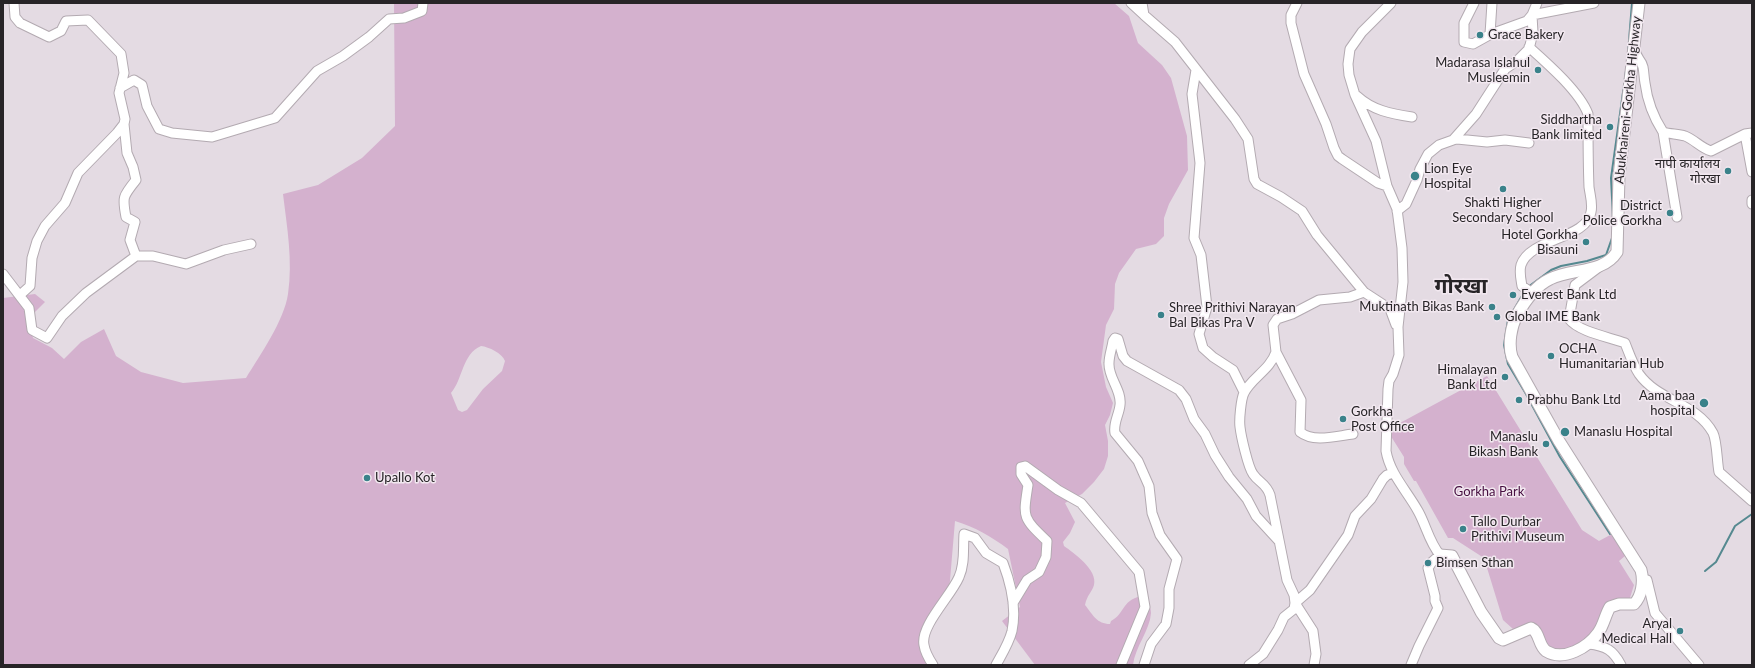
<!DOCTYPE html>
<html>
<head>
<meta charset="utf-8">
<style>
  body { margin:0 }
  #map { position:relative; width:1755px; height:668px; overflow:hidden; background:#e4dbe3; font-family:Lato,sans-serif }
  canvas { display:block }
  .frame { position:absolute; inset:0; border:4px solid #272427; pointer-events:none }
</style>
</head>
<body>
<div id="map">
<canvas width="1755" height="668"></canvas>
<div class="frame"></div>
</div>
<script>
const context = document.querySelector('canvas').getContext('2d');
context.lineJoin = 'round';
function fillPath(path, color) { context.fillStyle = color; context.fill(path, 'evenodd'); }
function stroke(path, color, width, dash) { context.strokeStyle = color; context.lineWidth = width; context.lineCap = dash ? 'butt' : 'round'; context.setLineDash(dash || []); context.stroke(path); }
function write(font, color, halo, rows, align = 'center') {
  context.font = font + ' Lato,"Noto Sans Devanagari",sans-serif'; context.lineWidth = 3; context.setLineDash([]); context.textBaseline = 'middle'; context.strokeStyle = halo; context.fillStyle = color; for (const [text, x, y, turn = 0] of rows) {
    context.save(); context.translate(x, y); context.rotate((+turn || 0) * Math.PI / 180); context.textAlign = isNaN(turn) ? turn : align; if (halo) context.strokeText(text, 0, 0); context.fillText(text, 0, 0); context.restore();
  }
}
fillPath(new Path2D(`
  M394 3H1114L1129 16 1138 43 1162 65 1171 78 1187 136 1188 170 1169 204 1164 218V236L1156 244 1136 249 1119 273 1115 284 1114 309 1106 325 1101 362 1106 387 1113 403 1110 415 1105 425 1108 441V456L1104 469 1094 482 1082 494 1065 503 1075 522 1070 533 1063 542 1064 546C1074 553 1098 570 1094 585 1092 592 1087 595 1085 605 1093 615 1097 624 1110 624L1111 621C1125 614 1121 601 1141 596L1149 601C1149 605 1151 609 1151 613 1150 630 1135 647 1133 665H1035L1002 621 1020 607 1008 549C992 537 975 527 955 521L949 592 921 634 926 665H3V298L35 294 45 302 29 318 33 338 52 348 64 359 81 342 104 329 116 356 141 372 183 383 246 378C260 355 284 321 288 294 293 261 287 227 283 194L318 185 362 158 395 126ZM481 346C489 347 502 353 505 361L502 371 483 389 467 410 462 412 458 410 451 393C463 379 462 354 481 346Z
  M1487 376 1582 530 1599 541 1612 534 1625 556 1619 561 1634 585 1629 601 1610 600C1601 610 1597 623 1592 635 1585 638 1583 641 1578 645 1570 650 1557 650 1548 648L1533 623 1513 629 1503 620 1484 558 1453 538H1448L1416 481H1414L1404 464V457L1387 430Z`), '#d4b1ce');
stroke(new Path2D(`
  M1628 53 1632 3
  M1613 218 1611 178 1626 71
  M1528 287 1551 270 1561 266 1587 261 1606 255 1612 238
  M1523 294 1508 320 1504 345 1508 364 1526 394 1560 457 1610 534
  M1705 571 1716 562 1735 526 1752 514`), '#558990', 2);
const minor = new Path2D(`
  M14 3 15 17 20 23 49 37 61 31 66 21 88 20 121 54 124 73 119 93 125 119 124 124 127 153 133 167 136 180C123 196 122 197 126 217L135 222 130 240 136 256
  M1131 3 1144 15
  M1142 3 1144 15 1175 42 1235 119 1248 139 1254 179 1257 184 1281 197 1302 211 1317 235 1364 292 1390 309 1396 325
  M1297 3 1291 15V23L1304 74 1326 124 1334 148 1338 156 1342 159 1378 183 1387 186
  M1391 3 1362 32 1350 49 1348 64 1349 75 1355 95 1376 141 1387 186 1397 209 1402 248 1403 282 1398 327 1399 355 1393 374 1389 381 1388 389 1386 451C1390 474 1407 491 1418 511 1426 525 1429 542 1440 555L1432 562 1428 568 1435 596V601L1438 608 1419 646 1411 665
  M1474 3 1464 23V42L1473 44 1491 34 1527 21 1532 15 1594 3
  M1490 34 1492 3
  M1529 47C1547 63 1580 92 1588 114 1588 139 1588 163 1589 187 1590 195 1593 204 1591 212 1587 239 1530 238 1521 265 1519 272 1521 280 1522 286L1532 293
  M1635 48C1636 60 1641 58 1643 67 1644 72 1644 78 1645 83 1647 99 1654 118 1663 132 1670 134 1678 134 1685 136 1695 140 1701 148 1711 151L1745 134 1752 133
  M1196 70 1192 94 1200 163 1194 238 1201 255 1207 307 1199 334 1203 348 1213 357 1233 370 1244 392
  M120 88 134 80 142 85 147 106 159 129 172 133 212 137 275 118 317 71 343 56 369 37 389 19 404 18 422 11 423 3
  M1357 96C1372 110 1391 114 1412 117
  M1663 132 1677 217
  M1745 134 1752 172
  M1453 140 1457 139 1487 142 1505 140 1529 143
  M1752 200V204
  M1397 211 1406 204 1417 180 1420 169 1428 154 1439 145 1453 140 1476 114 1505 69 1517 61 1529 49 1533 33 1532 15 1537 3
  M1599 267 1575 285 1569 319C1579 332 1609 337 1625 343 1629 353 1633 365 1639 374 1658 401 1697 403 1713 433 1717 441 1717 462 1719 472L1752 501
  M3 274 29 308 32 330 47 338 62 316 86 293 136 256H153L186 264 224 250 251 244
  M20 295 30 286 32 258 37 241 45 226 65 203 78 173 117 133 124 124
  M1276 352C1270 370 1251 378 1244 393 1241 399 1239 420 1240 427 1241 436 1248 467 1253 474 1259 483 1266 483 1270 495L1287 580 1294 595 1295 603 1313 631 1316 654 1314 665
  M1353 434C1336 436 1314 443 1300 432L1301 400 1276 352 1273 325 1277 319 1292 314 1319 300 1350 297 1364 292
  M1642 579 1647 580 1655 613 1699 665
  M1013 603 1027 580 1039 572 1046 557 1047 541C1022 517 1023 518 1028 485L1021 474V467L1025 466 1058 490 1081 503 1139 572 1145 607 1121 665
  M1589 644C1606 646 1613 650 1621 665
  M933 665C929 659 925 652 924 645 920 626 951 596 959 577 965 564 963 549 964 534L975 538 986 553 1003 563C1011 584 1017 607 1012 631 1009 643 1002 654 996 665
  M1144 665 1151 644 1166 624 1169 608V589L1177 559 1160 535 1152 513 1149 486 1138 461 1115 433C1113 423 1119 415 1120 405 1122 390 1108 378 1109 363 1109 356 1112 348 1113 341L1115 338 1118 339 1123 356 1127 361 1179 390 1186 399 1194 419 1205 434 1215 455 1229 477 1247 499 1256 516 1278 540
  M1249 665 1263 654 1278 630 1284 617 1294 609 1295 603 1310 590 1348 535 1355 516 1371 499 1383 479 1387 475 1394 473`);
const major = new Path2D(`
  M1440 555 1452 556 1481 612 1499 638 1503 640 1531 628C1540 632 1538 645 1546 651 1564 662 1588 647 1598 633 1604 625 1605 615 1610 607L1619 604H1634C1642 596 1644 581 1641 570L1559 441 1512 357C1508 344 1511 327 1517 315 1525 301 1535 286 1550 279 1572 268 1603 274 1617 252L1619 176 1639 3`);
stroke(minor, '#b3aab1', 11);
stroke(major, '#b3aab1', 13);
stroke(minor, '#fff', 9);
stroke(major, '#fff', 11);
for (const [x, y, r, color] of [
  [1480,35,4,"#3a828a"],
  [1538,70,4,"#3a828a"],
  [1610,127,4,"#3a828a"],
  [1728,171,4,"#3a828a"],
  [1415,176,5,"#3a828a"],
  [1503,189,4,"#3a828a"],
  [1670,213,4,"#3a828a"],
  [1586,242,4,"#3a828a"],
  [1513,295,4,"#3a828a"],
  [1492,307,4,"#3a828a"],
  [1161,315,4,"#3a828a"],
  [1497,317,4,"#3a828a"],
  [1551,356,4,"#3a828a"],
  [1505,377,4,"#3a828a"],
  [1519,400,4,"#3a828a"],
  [1704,403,5,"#3a828a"],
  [1343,419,4,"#3a828a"],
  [1565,432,5,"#3a828a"],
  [1546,444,4,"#3a828a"],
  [367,478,4,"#3a828a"],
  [1463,529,4,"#3a828a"],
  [1428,563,4,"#3a828a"],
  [1680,631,4,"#3a828a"]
]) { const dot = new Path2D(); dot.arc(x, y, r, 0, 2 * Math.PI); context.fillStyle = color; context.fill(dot); stroke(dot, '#f2e8f0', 1.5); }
write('13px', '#272427', '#f2e8f0', [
  ["Grace Bakery",1488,35],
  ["Madarasa Islahul",1530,63,"right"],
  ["Musleemin",1530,78,"right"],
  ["Siddhartha",1602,120,"right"],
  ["Bank limited",1602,135,"right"],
  ["नापी कार्यालय",1720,164,"right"],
  ["गोरखा",1720,179,"right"],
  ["Lion Eye",1424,169],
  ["Hospital",1424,184],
  ["Shakti Higher",1503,203,"center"],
  ["Secondary School",1503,218,"center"],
  ["District",1662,206,"right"],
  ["Police Gorkha",1662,221,"right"],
  ["Hotel Gorkha",1578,235,"right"],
  ["Bisauni",1578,250,"right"],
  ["Everest Bank Ltd",1521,295],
  ["Muktinath Bikas Bank",1484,307,"right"],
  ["Shree Prithivi Narayan",1169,308],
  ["Bal Bikas Pra V",1169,323],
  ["Global IME Bank",1505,317],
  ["OCHA",1559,349],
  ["Humanitarian Hub",1559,364],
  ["Himalayan",1497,370,"right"],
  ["Bank Ltd",1497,385,"right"],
  ["Aama baa",1695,396,"right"],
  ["hospital",1695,411,"right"],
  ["Prabhu Bank Ltd",1527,400],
  ["Gorkha",1351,412],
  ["Post Office",1351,427],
  ["Manaslu Hospital",1574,432],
  ["Manaslu",1538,437,"right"],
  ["Bikash Bank",1538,452,"right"],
  ["Upallo Kot",375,478],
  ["Tallo Durbar",1471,522],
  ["Prithivi Museum",1471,537],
  ["Bimsen Sthan",1436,563],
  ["Aryal",1672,624,"right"],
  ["Medical Hall",1672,639,"right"]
], 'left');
write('13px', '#272427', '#f2e8f0', [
  ["Abukhaireni-Gorkha Highway",1628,100,-84]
]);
write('13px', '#470f41', '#f2e8f0', [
  ["Gorkha Park",1489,492]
]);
write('bold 21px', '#272427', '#f2e8f0', [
  ["गोरखा",1461,286]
]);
</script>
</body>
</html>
